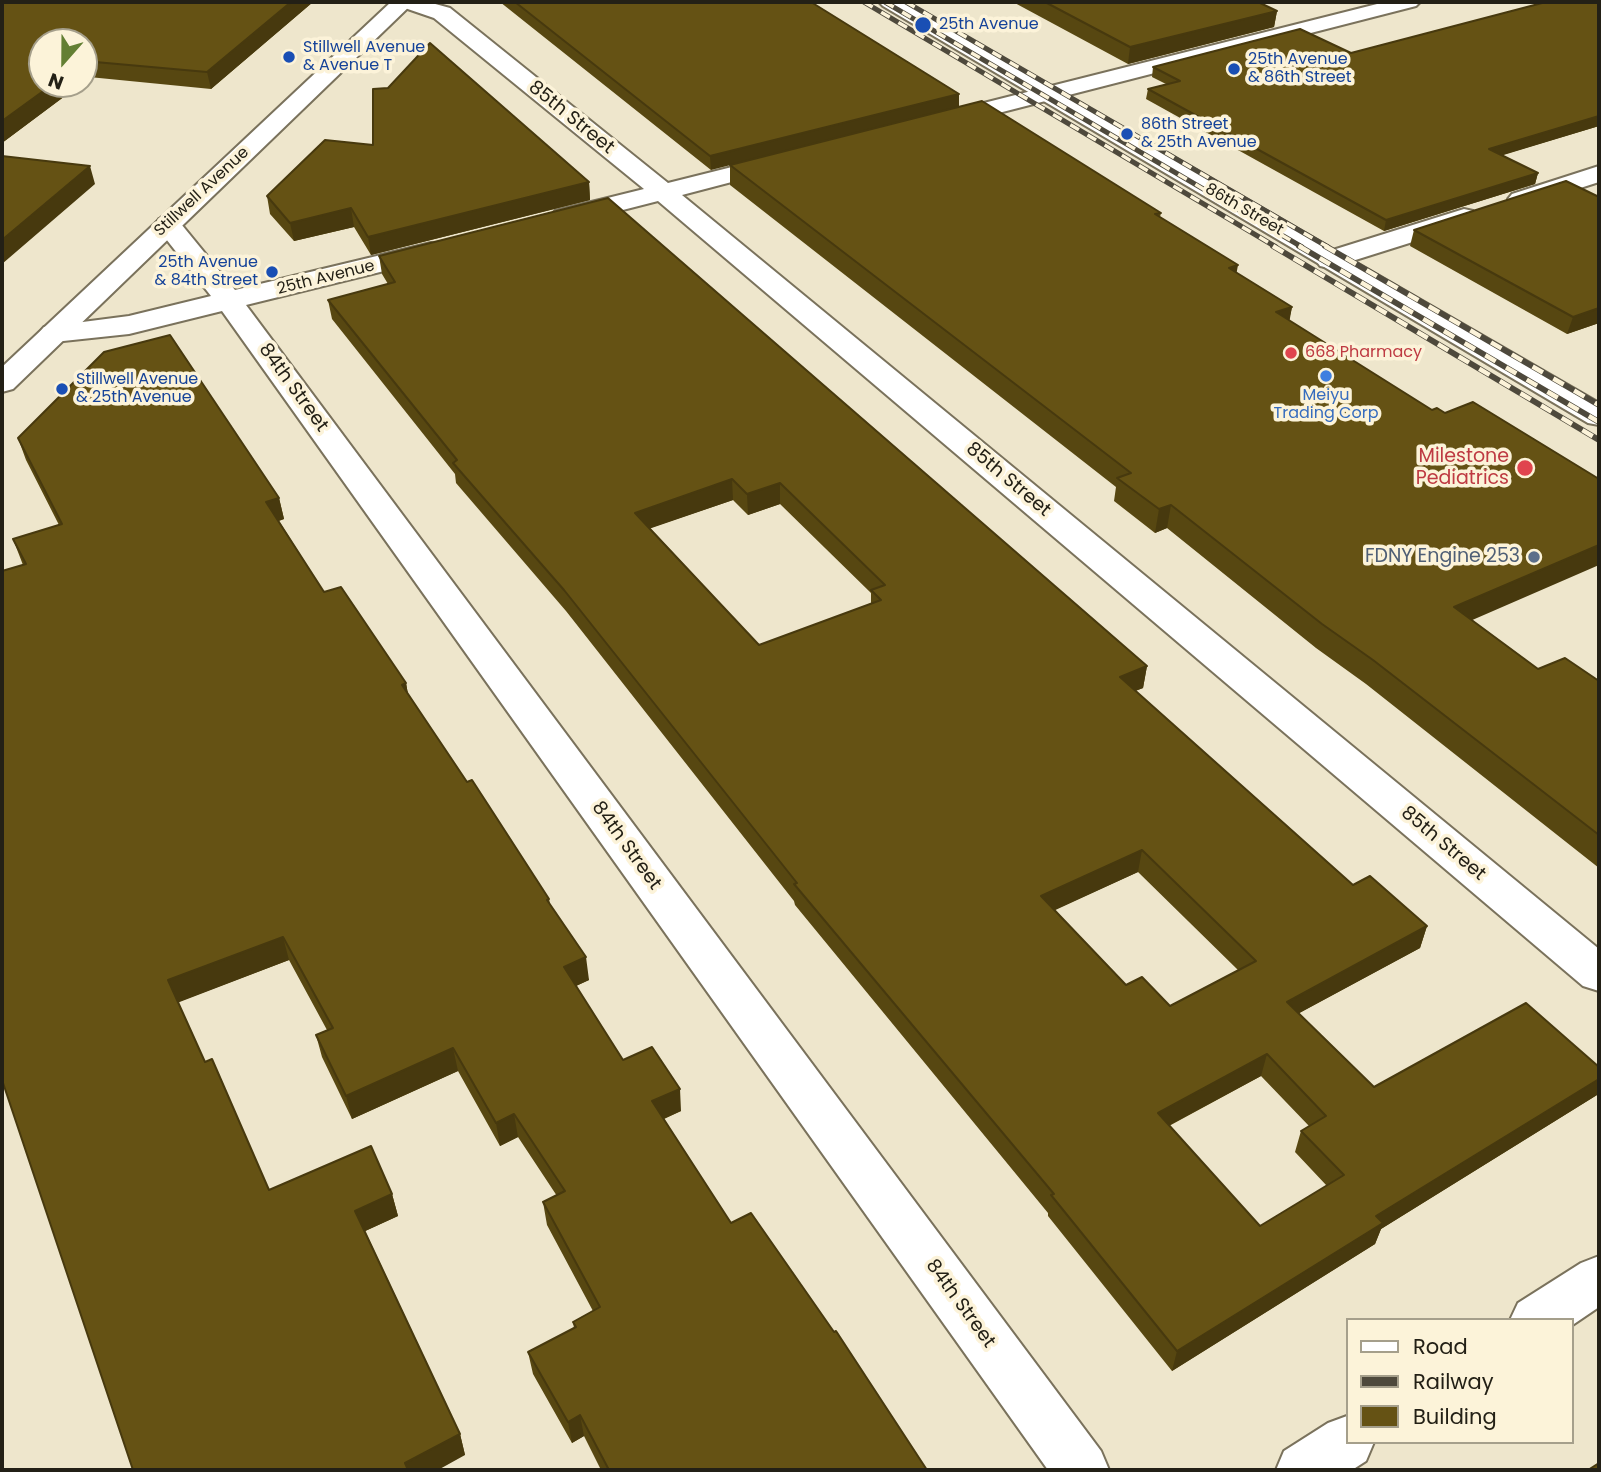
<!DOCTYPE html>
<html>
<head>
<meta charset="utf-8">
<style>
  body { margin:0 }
  #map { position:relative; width:1601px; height:1472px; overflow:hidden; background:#eee6cc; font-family:Poppins,sans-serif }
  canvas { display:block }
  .frame { position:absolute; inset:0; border:4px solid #232016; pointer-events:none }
  .legend { position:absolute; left:1346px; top:1318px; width:228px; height:126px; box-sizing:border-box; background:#fcf3d9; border:2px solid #a59f8b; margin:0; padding:9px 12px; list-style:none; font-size:21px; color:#232016 }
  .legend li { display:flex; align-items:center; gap:14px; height:35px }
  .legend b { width:35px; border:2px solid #a59f8b }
  .north { position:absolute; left:28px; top:28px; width:70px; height:70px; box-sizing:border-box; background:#fcf3d9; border:2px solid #a59f8b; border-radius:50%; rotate:201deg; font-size:19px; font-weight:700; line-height:28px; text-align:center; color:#232016 }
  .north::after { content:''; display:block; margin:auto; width:24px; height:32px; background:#637f33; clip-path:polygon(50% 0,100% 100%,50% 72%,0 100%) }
</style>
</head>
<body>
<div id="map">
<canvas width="1601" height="1472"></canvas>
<div class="frame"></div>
<ul class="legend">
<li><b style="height:9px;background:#fff"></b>Road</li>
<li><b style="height:9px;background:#4e493c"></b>Railway</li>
<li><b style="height:19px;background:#655214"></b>Building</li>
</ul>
<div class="north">N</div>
</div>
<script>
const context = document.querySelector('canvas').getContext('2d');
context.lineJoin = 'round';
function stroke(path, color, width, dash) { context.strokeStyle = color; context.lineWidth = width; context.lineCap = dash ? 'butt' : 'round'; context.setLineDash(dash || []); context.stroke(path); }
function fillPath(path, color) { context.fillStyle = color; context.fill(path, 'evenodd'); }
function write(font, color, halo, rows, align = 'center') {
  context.font = font + ' Poppins,sans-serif'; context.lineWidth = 7; context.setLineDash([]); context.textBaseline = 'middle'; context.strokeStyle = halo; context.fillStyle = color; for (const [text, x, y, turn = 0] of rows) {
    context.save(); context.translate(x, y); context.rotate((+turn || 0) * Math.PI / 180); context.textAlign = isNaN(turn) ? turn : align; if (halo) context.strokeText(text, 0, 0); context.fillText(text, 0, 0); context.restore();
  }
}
const minor = new Path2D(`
  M396 2H428L450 8 668 183 780 155 789 157 792 162 789 167 682 195 1599 949V991L1583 986 658 201 564 225 555 223 551 217 555 211 644 189 434 18 399 6Z
  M1385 2H1420L1416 6 944 127 936 125 932 120 936 115Z
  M1599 166V182L1521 207 1512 204 1508 199 1512 194Z
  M1464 209 1473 211 1477 217 1473 223 1330 268 1320 266 1316 260 1320 254Z
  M168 217 177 219 235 290 431 243 441 245 445 251 441 257 246 305 1101 1451 1109 1470H1048L222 311 129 334 54 342 44 339 39 333 44 327 129 316 211 296 155 225 159 219Z
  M1599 1256V1307L1571 1326V1320H1510L1518 1303 1581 1263Z
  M1347 1416V1442H1374L1366 1461 1352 1470H1276L1284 1451 1328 1423Z`);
const major = new Path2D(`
  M391 2H414L13 389 2 392V367Z
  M879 2H905L1599 403V425L1588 423 883 6Z`);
stroke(minor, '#7a725c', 4);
stroke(major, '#7a725c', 4);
fillPath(minor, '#fff');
fillPath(major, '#fff');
const railFar1 = new Path2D(`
  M864 2 1276 247
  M885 2 1302 247
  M906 2 1328 247`);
const rail = new Path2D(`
  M1273 246 1599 440
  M1299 246 1599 422
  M1325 246 1599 405`);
stroke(railFar1, '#4e493c', 5);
stroke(rail, '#4e493c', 6);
stroke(railFar1, '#fcf3d9', 3.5, [10]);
stroke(rail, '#fcf3d9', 4.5, [12]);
fillPath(new Path2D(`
  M2 2H313L211 89 89 77 84 82V42L42 84H81L2 143Z
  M500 2H811L711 170Z
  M1013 2H1258L1277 11 1274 27 1128 64Z
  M1599 2V126L1502 155 1538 173 1535 184 1384 231 1146 99 1148 89 1166 84 1152 77 1153 67 1351 53Z
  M730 165 1161 213 1160 217 1237 273 1292 307 1289 320 1472 620 1538 669 1599 681V868L1366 684 1316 648 1167 528 1155 533 1114 501 1116 487 730 185Z
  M589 182 590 200 371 255 354 227 294 241 270 214 267 196Z
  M1414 230 1599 323 1567 334 1410 246Z
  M379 256 1147 666 1143 688 1135 691 1353 885 1427 926 1420 948 1299 1013 1374 1087 1599 1067V1091L1597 1095 1381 1229 1375 1244 1172 1371 1048 1216V1213L795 905 794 901 566 611 456 483 455 474 332 319 328 300 388 284 382 274ZM733 500 748 515 780 504 871 593V604L759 645 650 528ZM1138 872 1238 970 1170 1006 1126 985 1054 910ZM1261 1076 1309 1126 1301 1131 1295 1152 1327 1186 1260 1226 1169 1126Z
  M18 438 279 498 284 519 279 521 324 592 406 683 408 694 467 782 549 899 550 904 589 980 576 986 623 1060 681 1111 664 1119 731 1223 927 1470H601L584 1436 572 1443 533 1374 528 1352 574 1328 573 1322 593 1311 547 1225 543 1202 557 1196 518 1137 500 1146 458 1071 352 1119 322 1057 316 1035 327 1030 289 960 178 1002 205 1062 269 1190 392 1194 398 1216 365 1231 460 1434 465 1455 133 1470 23 565 13 539 59 525 26 460Z`), '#574711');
fillPath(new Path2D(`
  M291 2H313L211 89 207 72Z
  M1277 11 1274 27 1128 64 1130 47Z
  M84 61H85L89 77 84 82Z
  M53 84H81L2 143V121Z
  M959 94V107L711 170 710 156Z
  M1599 116V126L1487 160 1489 149Z
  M90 166 95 184 2 264V240Z
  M1538 173 1535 184 1384 231 1386 220Z
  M589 182 590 200 371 255 368 237Z
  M351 208 354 227 294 241 290 223Z
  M1238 265 1234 287 1229 268Z
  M1292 307 1288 329 1276 312Z
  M1599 308V323L1567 334 1573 317Z
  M732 479 733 500 637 533 635 513Z
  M780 483V504L748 515 747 494Z
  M279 498 284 519 271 523 266 502Z
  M1171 505 1167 528 1155 533 1159 509Z
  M1599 545V565L1447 631 1454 607Z
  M1147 666 1143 688 1117 698 1120 677Z
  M406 683 410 706 402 685Z
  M1142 850 1138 872 1038 918 1041 896Z
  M1427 926 1420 948 1281 1023 1287 1002Z
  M283 937 289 960 177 1003 168 980Z
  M586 957 589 980 567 990 564 967Z
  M453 1048 458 1071 352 1119 346 1096Z
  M1267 1054 1261 1076 1153 1134 1158 1113Z
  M1599 1079V1091L1597 1095 1381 1229 1375 1244 1172 1371 1177 1351 1376 1216Z
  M680 1089 681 1111 654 1123 652 1101Z
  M514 1114 518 1137 500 1146 496 1123Z
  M392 1194 398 1216 361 1233 355 1211Z
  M580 1415 584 1436 572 1443 568 1422Z
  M460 1434 465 1455 438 1470H407L405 1463Z`), '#47390e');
const building = new Path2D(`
  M2 2H291L207 72 84 61V42H42V84H53L2 121Z
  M515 2H811L959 94 710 156Z
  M1045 2H1258L1277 11 1130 47Z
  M1546 2H1599V116L1489 149 1538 173 1386 220 1148 89 1180 81 1153 67 1300 29 1351 53Z
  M430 43 589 182 368 237 351 208 290 223 267 196 325 140 373 145V89L388 88Z
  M982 101 1161 213 1155 214 1238 265 1229 268 1292 307 1276 312 1432 410 1437 408 1445 413 1473 402 1599 479V545L1454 607 1538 669 1565 658 1599 681V835L1373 660 1322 624 1171 505 1159 509 1117 478 1131 473 730 165Z
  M2 156 90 166 2 240Z
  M1566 181 1599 197V308L1573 317 1414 230Z
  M608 198 1147 666 1120 677 1353 885 1370 876 1427 926 1287 1002 1374 1087 1526 1003 1599 1067V1079L1376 1216 1383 1223 1177 1351 1051 1195 1054 1194 794 884 797 883 564 590 453 463 457 460 328 300 395 282 379 256ZM732 479 747 494 780 483 885 585 871 590 881 600 759 645 635 513ZM1142 850 1256 961 1170 1006 1142 977 1126 985 1041 896ZM1267 1054 1326 1116 1301 1131 1344 1175 1260 1226 1158 1113Z
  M170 335 279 498 266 502 324 592 341 587 406 683 402 685 467 782 472 780 496 817 549 899 547 900 586 957 564 967 623 1060 652 1047 680 1089 652 1101 731 1223 751 1213 834 1332 836 1331 927 1470H609L580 1415 568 1422 528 1352 576 1327 573 1322 600 1307 543 1202 565 1191 514 1114 496 1123 453 1048 346 1096 316 1035 333 1028 283 937 168 980 205 1062 212 1059 269 1190 371 1146 392 1194 355 1211 460 1434 405 1463 408 1470H133L2 1080V571L26 564 13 539 62 524 18 438 104 352Z
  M1599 1463V1470H1588Z`);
fillPath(building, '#655214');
stroke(building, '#47390e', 2);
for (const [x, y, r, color] of [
  [923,25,9,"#1a4fb4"],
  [289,57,7,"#1a4fb4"],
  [1234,69,7,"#1a4fb4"],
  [1127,134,7,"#1a4fb4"],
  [272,272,7,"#1a4fb4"],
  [1291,353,7,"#e0444e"],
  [1326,376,7,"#3f7fe0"],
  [62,389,7,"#1a4fb4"],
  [1525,468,9,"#e0444e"],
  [1534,557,7,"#5c6f8a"]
]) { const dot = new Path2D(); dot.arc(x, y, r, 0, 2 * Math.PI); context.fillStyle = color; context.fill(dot); stroke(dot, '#fcf3d9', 2.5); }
write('16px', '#164399', '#fcf3d9', [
  ["25th Avenue",939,25],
  ["Stillwell Avenue",303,48],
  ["& Avenue T",303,66],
  ["25th Avenue",1248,60],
  ["& 86th Street",1248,78],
  ["86th Street",1141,125],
  ["& 25th Avenue",1141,143],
  ["25th Avenue",258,263,"right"],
  ["& 84th Street",258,281,"right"],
  ["Stillwell Avenue",76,380],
  ["& 25th Avenue",76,398]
], 'left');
write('16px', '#232016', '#fcf3d9', [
  ["Stillwell Avenue",202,192,-43],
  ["86th Street",1244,210,30],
  ["25th Avenue",326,278,-14]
]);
write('16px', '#be3a42', '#fcf3d9', [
  ["668 Pharmacy",1305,353]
], 'left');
write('16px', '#366cbe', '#fcf3d9', [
  ["Meiyu",1326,396],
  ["Trading Corp",1326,414]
]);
write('19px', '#232016', '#fcf3d9', [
  ["85th Street",571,118,39],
  ["84th Street",293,388,54],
  ["85th Street",1008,480,40],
  ["85th Street",1443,844,40],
  ["84th Street",626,846,54],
  ["84th Street",960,1304,54]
]);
write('19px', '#be3a42', '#fcf3d9', [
  ["Milestone",1509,457],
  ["Pediatrics",1509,479]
], 'right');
write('19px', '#4e5e75', '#fcf3d9', [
  ["FDNY Engine 253",1520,557]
], 'right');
</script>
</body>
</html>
